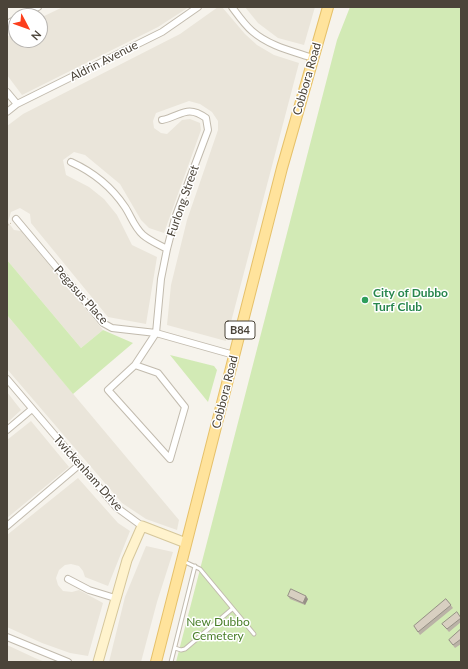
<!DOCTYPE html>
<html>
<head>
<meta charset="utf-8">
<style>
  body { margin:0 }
  #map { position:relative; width:468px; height:669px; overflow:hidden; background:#f6f3ec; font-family:Lato,sans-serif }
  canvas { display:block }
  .frame { position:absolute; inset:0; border:8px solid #4b4439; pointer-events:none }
  .north { position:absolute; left:8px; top:8px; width:40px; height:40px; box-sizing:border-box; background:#fff; border:1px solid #b7b4b0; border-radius:50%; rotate:131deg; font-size:11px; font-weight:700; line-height:16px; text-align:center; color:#4b4439 }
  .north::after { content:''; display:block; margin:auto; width:14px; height:18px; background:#fc3f1d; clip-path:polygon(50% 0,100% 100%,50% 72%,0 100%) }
</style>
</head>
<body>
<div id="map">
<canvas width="468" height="669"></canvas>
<div class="frame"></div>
<div class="north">N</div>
</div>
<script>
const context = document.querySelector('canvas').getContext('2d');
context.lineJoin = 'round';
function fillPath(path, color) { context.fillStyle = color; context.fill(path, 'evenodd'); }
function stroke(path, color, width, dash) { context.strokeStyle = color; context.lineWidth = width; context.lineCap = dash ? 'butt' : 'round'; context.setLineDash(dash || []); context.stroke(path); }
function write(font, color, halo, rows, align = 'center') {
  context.font = font + ' Lato,sans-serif'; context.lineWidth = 3; context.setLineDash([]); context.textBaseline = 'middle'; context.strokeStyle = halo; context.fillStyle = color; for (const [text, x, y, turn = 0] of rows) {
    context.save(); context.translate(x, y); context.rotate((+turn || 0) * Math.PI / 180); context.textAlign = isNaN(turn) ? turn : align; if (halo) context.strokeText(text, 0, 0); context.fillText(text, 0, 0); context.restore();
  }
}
fillPath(new Path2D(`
  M63 7H189L158 27 22 95 7 75V37L16 31V40H40V18Z
  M218 7H222L245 34 257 45 274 55 299 63 226 341 167 325 171 285 187 220 218 130V121L212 112 200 104 189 101 156 113 153 121 154 128 161 133 167 134 182 120 190 119 200 123 201 130 164 233 149 228 141 220 120 184 85 155 74 152 63 160 66 175 89 187 104 199 117 215 132 245 157 257 146 324 108 317 31 223 30 214 20 208 11 212 8 222 14 230 21 231 103 330 81 348 7 260V126L23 114 180 34Z
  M245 7H315L304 45 278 38 258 23Z
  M7 315 179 520 177 530 146 519 122 503 7 369Z
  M7 392 21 410 7 423Z
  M31 421 69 467 7 518V440Z
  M78 478 118 523 130 531 108 586 85 577 83 571 79 566 71 564 65 565 59 570 56 578 58 585 63 591 72 592 79 590 103 603 88 656 70 653 42 643 7 627V535Z
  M146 546 173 552 157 602 141 662H109L125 597Z
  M7 645 35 658 45 662H7Z`), '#eae5da');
fillPath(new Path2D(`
  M350 7H461V662H176L337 40Z
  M7 260 81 348 103 330 133 343 73 394 7 315Z
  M170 355 214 366 217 370 208 402Z`), '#d2eab5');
const lane = new Path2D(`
  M183 561 200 569 254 634
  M175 648 181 650 185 649 232 609
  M171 662 195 566`);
const street = new Path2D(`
  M232 7C238 15 244 24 252 31 269 46 292 51 313 58
  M21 16 38 7
  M7 24 16 19
  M7 92 17 104
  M7 112 17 104 162 32 198 7
  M71 162C93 172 111 186 125 207 131 216 134 227 143 235 150 241 160 245 167 249
  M16 219 103 323 112 328 156 333 234 355
  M135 365 158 373 185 407 170 459 108 390 135 365 156 333 161 279 167 249 175 218 208 130 206 118C187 104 181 116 162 120
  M7 379 116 507 142 526
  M7 430 32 409
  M7 526 79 465
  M68 579 89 590 115 598
  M7 637 68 662`);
const secondary = new Path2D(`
  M98 662 127 560 142 526 186 543`);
const primary = new Path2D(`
  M156 662 282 168 328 7`);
stroke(lane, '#c2bbae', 5);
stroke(street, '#c2bbae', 8);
stroke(secondary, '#d6c79b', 11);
stroke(primary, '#e6c16a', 12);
stroke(new Path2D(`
  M7 226 11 223`), '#c4b79f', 1, [2, 2]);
stroke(lane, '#fff', 3);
stroke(street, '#fff', 6);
stroke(secondary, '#fff3cd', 9);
stroke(primary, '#ffe39c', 10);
fillPath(new Path2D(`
  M288 596 308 599 305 605 290 599Z
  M446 599 453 608 420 635 414 626Z
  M461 617V622L449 632 442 624Z
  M461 629V644L455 648 449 640Z`), '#bab2a6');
fillPath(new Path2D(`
  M306 596 308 599 305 605 303 603Z`), '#979187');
const building = new Path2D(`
  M291 589 306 596 303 603 288 596Z
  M446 599 451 605 418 632 414 626Z
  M457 612 461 618 447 629 442 624Z
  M461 629V639L453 645 449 640Z`);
fillPath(building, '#d8cfc1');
stroke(building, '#979187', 1);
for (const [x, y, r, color] of [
  [365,300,4,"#2e9e5b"]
]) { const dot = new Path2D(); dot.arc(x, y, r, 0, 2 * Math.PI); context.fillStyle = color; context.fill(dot); stroke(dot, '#fff', 1.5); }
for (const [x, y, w] of [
  [240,330,30]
]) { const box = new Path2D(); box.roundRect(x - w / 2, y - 9, w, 18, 3); context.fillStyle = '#fff'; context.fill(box); stroke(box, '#4b4439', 1); }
write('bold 11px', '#4b4439', null, [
  ["B84",240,330]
]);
write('12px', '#4b4439', '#fff', [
  ["Aldrin Avenue",104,61,-27],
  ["Cobbora Road",307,79,-74],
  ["Furlong Street",183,201,-71],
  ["Pegasus Place",81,295,48],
  ["Cobbora Road",225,392,-76],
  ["Twickenham Drive",88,473,48]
]);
write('bold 12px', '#27864d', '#fff', [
  ["City of Dubbo",373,293],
  ["Turf Club",373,307]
], 'left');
write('12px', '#4a7f2a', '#fff', [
  ["New Dubbo",218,622],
  ["Cemetery",218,636]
]);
</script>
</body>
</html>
